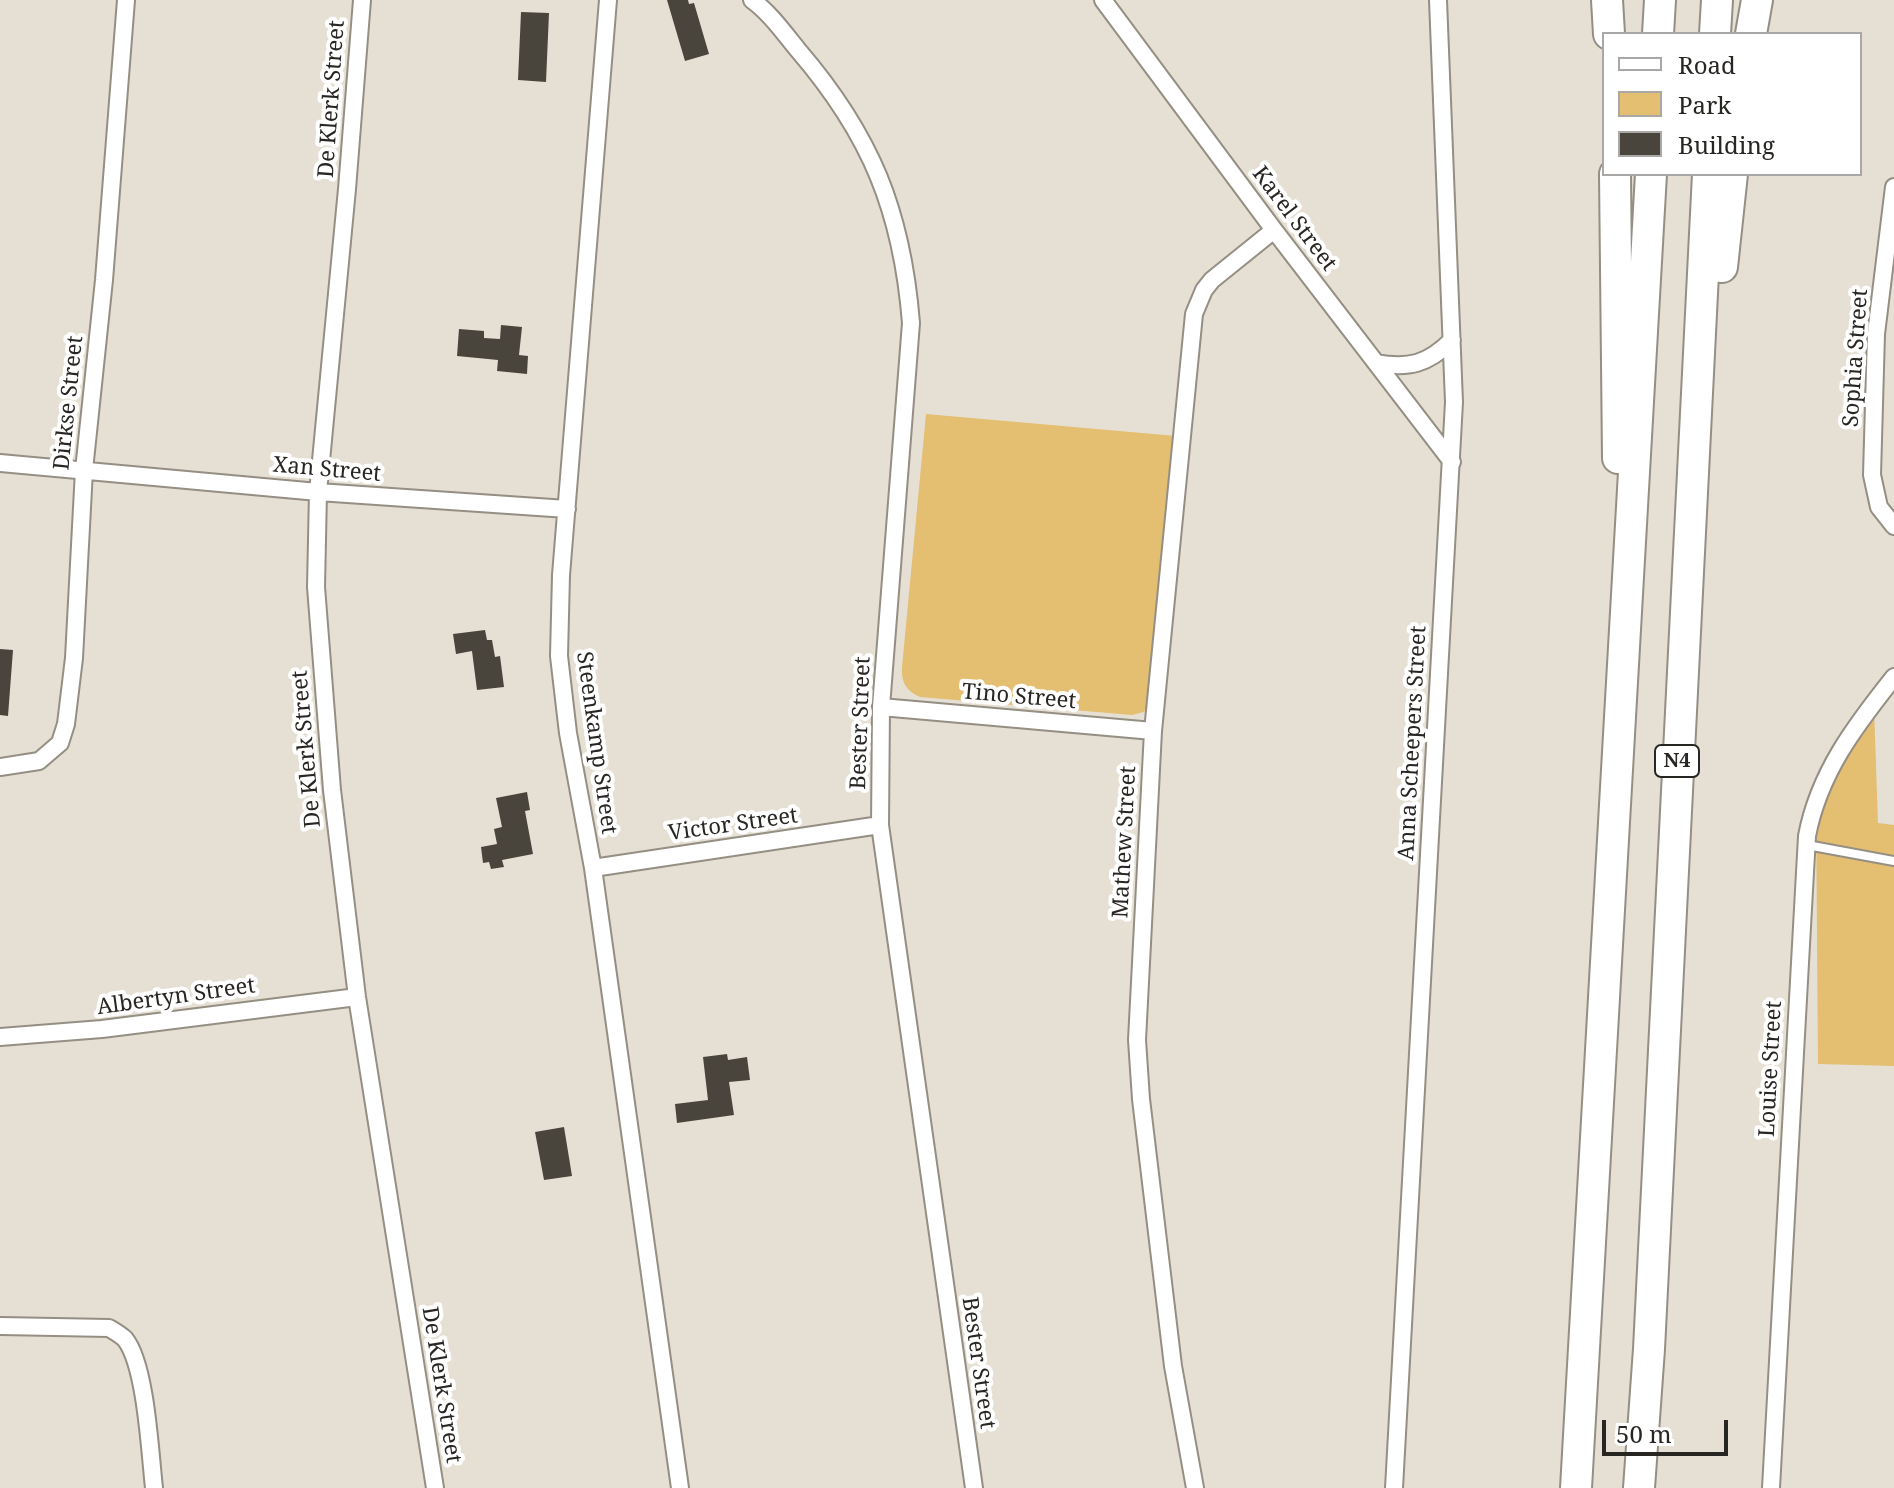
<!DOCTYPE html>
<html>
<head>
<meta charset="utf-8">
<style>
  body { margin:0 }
  #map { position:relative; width:1894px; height:1488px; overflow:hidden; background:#e6e0d4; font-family:"Noto Serif",serif }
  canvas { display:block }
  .legend { position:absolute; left:1602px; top:32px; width:260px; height:144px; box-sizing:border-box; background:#fff; border:2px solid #a9a8a7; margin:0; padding:10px 14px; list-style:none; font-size:24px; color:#282622 }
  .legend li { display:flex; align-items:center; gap:16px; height:40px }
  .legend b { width:40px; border:2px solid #a9a8a7 }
  .scale { position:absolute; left:1602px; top:1420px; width:126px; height:36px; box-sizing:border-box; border:4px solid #282622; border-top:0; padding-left:10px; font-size:24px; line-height:28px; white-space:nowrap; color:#282622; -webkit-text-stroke:6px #fff; paint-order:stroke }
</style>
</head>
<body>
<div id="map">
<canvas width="1894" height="1488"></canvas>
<ul class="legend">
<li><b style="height:10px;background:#fff"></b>Road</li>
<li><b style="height:22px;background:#e4be71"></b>Park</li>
<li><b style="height:22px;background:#4a453c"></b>Building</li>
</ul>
<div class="scale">50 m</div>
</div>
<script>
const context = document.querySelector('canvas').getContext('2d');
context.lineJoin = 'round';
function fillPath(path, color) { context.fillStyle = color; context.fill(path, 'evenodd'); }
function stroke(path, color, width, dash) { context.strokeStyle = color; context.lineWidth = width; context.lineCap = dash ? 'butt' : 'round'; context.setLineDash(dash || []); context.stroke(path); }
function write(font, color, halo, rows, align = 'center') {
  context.font = font + ' "Noto Serif",serif'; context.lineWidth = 8; context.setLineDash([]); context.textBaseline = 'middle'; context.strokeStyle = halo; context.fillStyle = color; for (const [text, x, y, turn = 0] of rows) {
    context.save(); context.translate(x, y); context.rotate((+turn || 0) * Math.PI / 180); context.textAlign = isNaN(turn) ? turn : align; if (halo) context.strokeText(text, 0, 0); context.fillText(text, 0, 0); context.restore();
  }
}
fillPath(new Path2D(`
  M926 414 1176 436 1149 704 1144 712 1132 715 920 697C906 691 901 682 902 667Z
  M1874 708 1878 823 1894 825V1066L1818 1064 1816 809Z`), '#e4be71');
fillPath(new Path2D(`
  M667 0H688L689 4 694 3 709 54 685 61Z
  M521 12 549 13 546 82 518 80Z
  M501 325 522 327 519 355 528 356 527 374 497 371 498 360 457 356 459 329 484 331V338L500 339Z
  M485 630 487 640H492L495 657 500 656 504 687 477 690 472 651 456 654 453 634Z
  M0 649 13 650 8 716 0 715Z
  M527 792 530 810 525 811 533 854 502 860 504 867 491 869 489 862 483 863 481 847 497 844 494 829 502 827 496 798Z
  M727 1054 728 1060 747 1057 750 1080 729 1082 734 1115 677 1123 675 1104 708 1100 703 1057Z
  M564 1127 572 1176 544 1180 535 1132Z`), '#4a453c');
const lane = new Path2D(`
  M1807 845 1894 861`);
const street = new Path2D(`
  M362 0 347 189 318 492 316 587 332 790 357 997 435 1488
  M608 0 561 575 559 656 568 733 593 868 680 1488
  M752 0C770 13 784 33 798 50 871 135 902 211 911 323L881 707 880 825 974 1488
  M1103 0 1274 230 1452 462
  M1894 187 1876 334 1872 475 1879 507 1894 526
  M1376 363C1409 369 1428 364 1452 340
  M0 463 318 492 567 509
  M881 707 1153 731
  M0 767 39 761 60 743 66 724 74 658 84 470 104 280 126 0
  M593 868 880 825
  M0 1037 102 1029 357 997
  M0 1326 109 1328C114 1331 121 1335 125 1339 146 1365 150 1453 154 1488
  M1195 1488 1173 1366 1141 1099 1137 1040 1153 731 1194 314 1204 290 1212 280 1274 230
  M1394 1488 1454 402 1438 0
  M1771 1488 1807 836C1819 773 1855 726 1894 677`);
const highway = new Path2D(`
  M1607 0 1609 34
  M1658 34 1660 0
  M1715 34 1717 0
  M1751 34 1757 0
  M1615 174 1618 458
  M1722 267 1732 174
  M1576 1488 1651 174
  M1639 1488 1649 1349 1708 174`);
stroke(lane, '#948e83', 12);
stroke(street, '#948e83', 20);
stroke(highway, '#948e83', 34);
stroke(lane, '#fff', 8);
stroke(street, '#fff', 16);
stroke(highway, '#fff', 30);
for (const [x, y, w] of [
  [1677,761,44]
]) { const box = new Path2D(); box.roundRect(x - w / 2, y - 16, w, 32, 6); context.fillStyle = '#fff'; context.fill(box); stroke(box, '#282622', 2); }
write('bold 20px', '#282622', null, [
  ["N4",1677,761]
]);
write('22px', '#282622', '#fff', [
  ["De Klerk Street",332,99,-86],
  ["Karel Street",1294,219,53],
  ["Sophia Street",1856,358,-86],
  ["Dirkse Street",69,403,-84],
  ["Xan Street",327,470,5],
  ["Tino Street",1019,697,5],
  ["Bester Street",861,723,-88],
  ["Steenkamp Street",596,743,82],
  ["Anna Scheepers Street",1413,743,-87],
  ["De Klerk Street",307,749,-95],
  ["Victor Street",733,825,-8],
  ["Mathew Street",1125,842,-87],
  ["Albertyn Street",176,997,-8],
  ["Louise Street",1771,1069,-87],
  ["Bester Street",978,1363,82],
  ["De Klerk Street",441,1385,81]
]);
</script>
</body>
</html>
